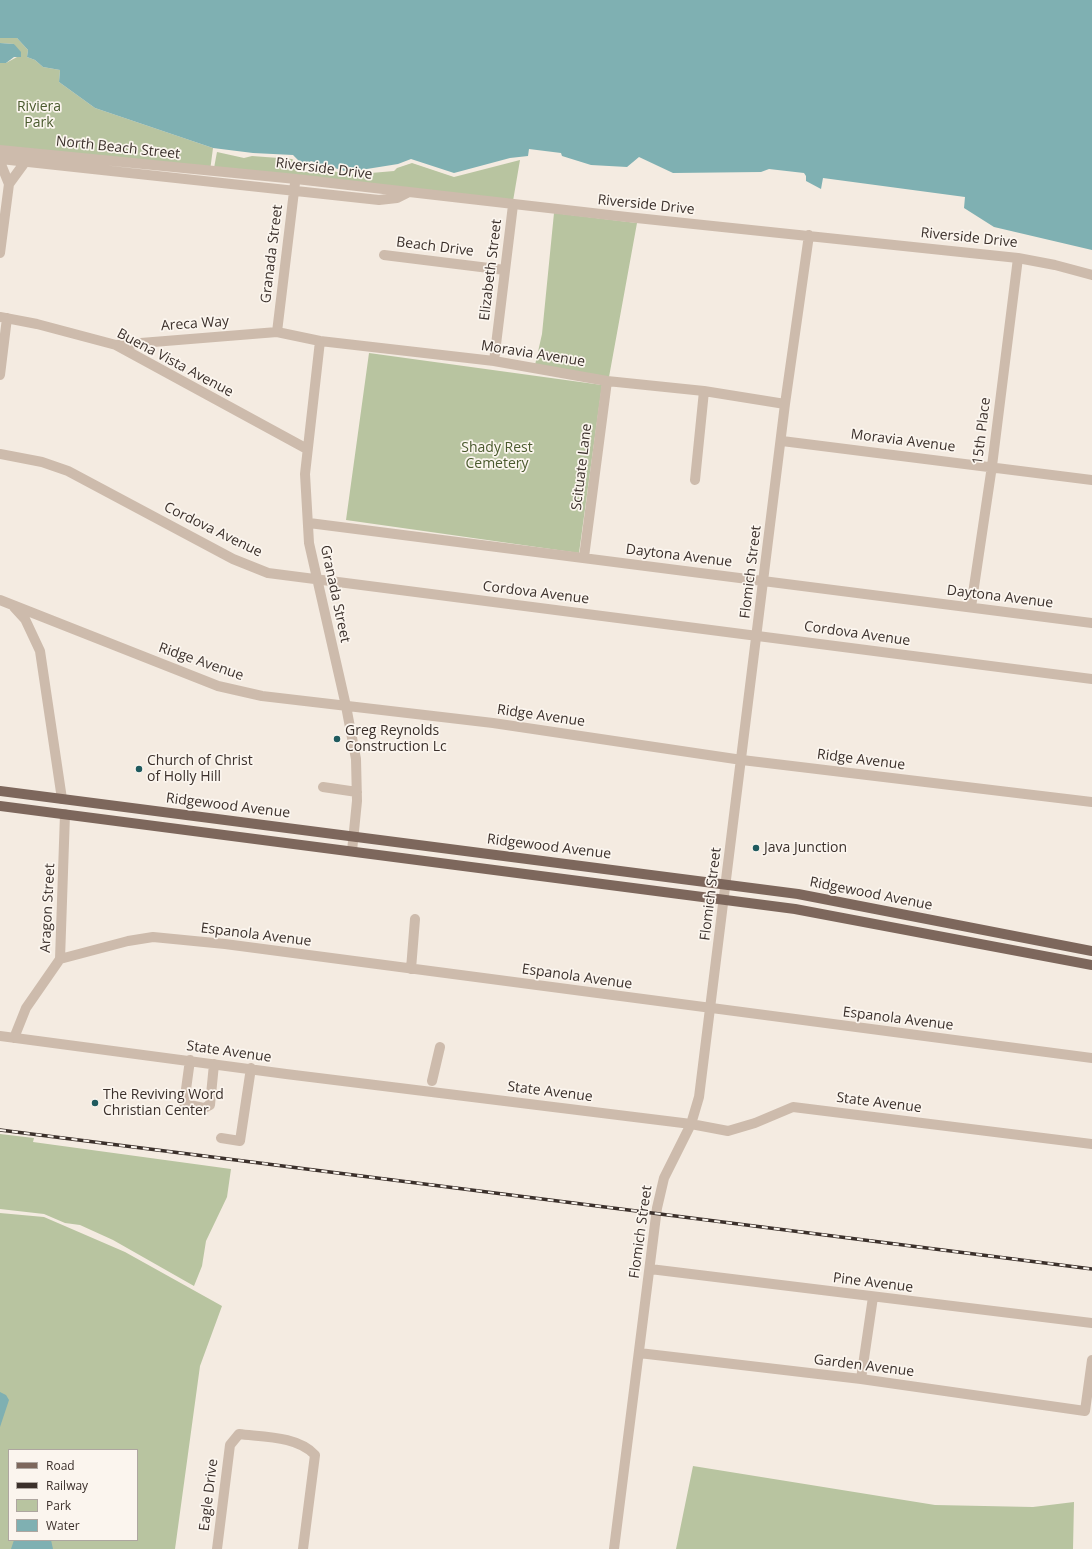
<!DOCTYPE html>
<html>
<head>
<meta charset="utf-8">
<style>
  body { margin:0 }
  #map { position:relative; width:1092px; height:1549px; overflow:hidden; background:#f4ebe1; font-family:"Open Sans",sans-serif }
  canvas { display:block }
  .legend { position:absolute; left:8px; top:1449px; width:130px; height:92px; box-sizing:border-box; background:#fbf5ee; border:1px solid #aea6a0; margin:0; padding:5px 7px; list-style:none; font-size:12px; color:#3b302b }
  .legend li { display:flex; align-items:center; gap:8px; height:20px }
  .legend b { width:20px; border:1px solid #aea6a0 }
</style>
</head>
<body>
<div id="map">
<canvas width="1092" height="1549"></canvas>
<ul class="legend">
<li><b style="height:5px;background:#7d675c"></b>Road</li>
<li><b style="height:5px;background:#3b302b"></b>Railway</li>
<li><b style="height:11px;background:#b8c4a0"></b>Park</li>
<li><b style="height:11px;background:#7fb0b2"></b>Water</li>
</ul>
</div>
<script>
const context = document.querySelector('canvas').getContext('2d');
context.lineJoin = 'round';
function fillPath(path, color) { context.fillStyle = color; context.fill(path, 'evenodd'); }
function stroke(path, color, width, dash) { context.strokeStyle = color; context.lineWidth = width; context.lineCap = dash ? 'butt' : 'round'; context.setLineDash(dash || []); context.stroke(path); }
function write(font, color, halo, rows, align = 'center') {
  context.font = font + ' "Open Sans",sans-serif'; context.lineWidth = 3.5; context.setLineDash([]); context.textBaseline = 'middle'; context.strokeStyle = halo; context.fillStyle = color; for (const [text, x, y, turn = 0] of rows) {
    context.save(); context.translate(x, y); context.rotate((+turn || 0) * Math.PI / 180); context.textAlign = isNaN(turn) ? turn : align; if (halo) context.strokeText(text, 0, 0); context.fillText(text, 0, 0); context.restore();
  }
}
fillPath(new Path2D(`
  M0 38H17L28 50 27 57 35 60 43 67 60 70 59 82 95 108 213 148 210 171 0 150V63H6L17 57 14 44 0 43Z
  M217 152 244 158 252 156 292 159 296 162 295 169 298 172H307L309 166 312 165 348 175 394 171 397 168 412 163 454 177 520 160 513 201 214 168Z
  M554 213 637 223 609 377 535 365 542 334Z
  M369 353 602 385 579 553 346 520Z
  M0 1134 34 1138 33 1142 231 1169 227 1197 206 1241 202 1266 194 1286 113 1240 80 1225 65 1223 44 1214 0 1209Z
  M0 1213 44 1217 125 1252 222 1306 200 1366 175 1549H0ZM9 1450H137V1540H9Z
  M693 1466 935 1505 1033 1507 1074 1502 1073 1549H676Z`), '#b8c4a0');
fillPath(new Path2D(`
  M0 0H1092V250L994 227 964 208 965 197 823 178 821 189 806 181V176L804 173 769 169 761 172 673 173 639 157 627 167 591 165 562 156 561 153 529 149 528 156 510 158 454 173 411 159 398 164 348 172 311 161 306 164 304 169H298L299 161 293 155 253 153 213 148 95 108 59 82 60 70 43 67 35 60 27 57 28 50 17 38H0Z
  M0 43 14 44 21 52V57H14L6 63H0Z
  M0 1392 6 1395 9 1400 0 1427Z
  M14 1540H51L53 1549H11Z`), '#7fb0b2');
stroke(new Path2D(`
  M0 150 296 179 627 217 1018 258 1055 265 1092 275
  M0 159 379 200 397 198 407 193
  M0 162 9 184
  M0 253 9 184 28 158
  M384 255 505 270
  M0 317 37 324 116 345 307 449
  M277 332 295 183
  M320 341 305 474 309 543 346 706 356 759 357 801 352 851
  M116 345 277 332 320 341 494 361 607 381 704 391 785 404
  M494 361 513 205
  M0 375 7 318
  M782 441 1092 480
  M0 454 42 462 68 471 233 559 268 573 1092 679
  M695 480 704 391
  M309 523 1092 623
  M584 557 607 381
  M0 600 218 686 262 696 493 723 742 760 1092 802
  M14 607 25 619 40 651 62 799
  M971 607 992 466 1018 258
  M323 787 357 792
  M60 959 128 941 153 937 225 944 1092 1058
  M411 969 415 919
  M0 1036 286 1074 691 1124 728 1131 755 1123 793 1107 1092 1144
  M14 1038 26 1008 60 959 65 814
  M190 1060 184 1104 204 1108 210 1105 214 1064
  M432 1081 440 1047
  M221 1138 240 1141 251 1068
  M650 1269 1092 1323
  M639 1353 861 1379 1085 1411 1092 1360
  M861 1379 873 1297
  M217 1549 230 1445 239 1434C263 1437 298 1436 315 1455L303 1549
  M614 1549 657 1208 664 1178 691 1124 699 1097 785 404 809 235`), '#cdbbac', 10);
stroke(new Path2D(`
  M0 791 798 894 1092 951
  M0 806 795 909 1092 965`), '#7d675c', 10);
const rail = new Path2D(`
  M0 1130 1092 1269`);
stroke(rail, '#3b302b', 3.5);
stroke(rail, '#fbf5ee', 2, [6]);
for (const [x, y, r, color] of [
  [337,739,4,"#1f5a5e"],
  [139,769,4,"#1f5a5e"],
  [756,848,4,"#1f5a5e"],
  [95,1103,4,"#1f5a5e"]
]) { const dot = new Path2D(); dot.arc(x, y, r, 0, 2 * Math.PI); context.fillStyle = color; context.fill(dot); stroke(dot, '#fbf5ee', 1.5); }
write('14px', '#4a5a2e', '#fbf5ee', [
  ["Riviera",39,107],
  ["Park",39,123],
  ["Shady Rest",497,448],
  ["Cemetery",497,464]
]);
write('14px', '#3b302b', '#fbf5ee', [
  ["North Beach Street",118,148,6],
  ["Riverside Drive",324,169,7],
  ["Riverside Drive",646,205,6],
  ["Riverside Drive",969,238,6],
  ["Beach Drive",435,247,7],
  ["Granada Street",272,254,-83],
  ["Elizabeth Street",491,270,-83],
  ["Areca Way",195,324,-4],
  ["Moravia Avenue",533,354,9],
  ["Buena Vista Avenue",175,363,28],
  ["15th Place",982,431,-83],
  ["Moravia Avenue",903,441,7],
  ["Scituate Lane",582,467,-83],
  ["Cordova Avenue",213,530,26],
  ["Daytona Avenue",679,556,7],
  ["Flomich Street",751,572,-83],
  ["Cordova Avenue",536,593,7],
  ["Granada Street",335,594,78],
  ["Daytona Avenue",1000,597,7],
  ["Cordova Avenue",857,634,8],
  ["Ridge Avenue",201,662,19],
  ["Ridge Avenue",541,716,8],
  ["Ridge Avenue",861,760,7],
  ["Ridgewood Avenue",228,806,7],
  ["Ridgewood Avenue",549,847,7],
  ["Flomich Street",711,894,-83],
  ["Ridgewood Avenue",871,894,11],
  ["Aragon Street",48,908,-87],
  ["Espanola Avenue",256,935,7],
  ["Espanola Avenue",577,977,8],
  ["Espanola Avenue",898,1019,7],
  ["State Avenue",229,1052,8],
  ["State Avenue",550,1092,7],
  ["State Avenue",879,1103,7],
  ["Flomich Street",641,1232,-82],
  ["Pine Avenue",873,1283,7],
  ["Garden Avenue",864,1366,7],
  ["Eagle Drive",209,1495,-83]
]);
write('14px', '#3b302b', '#fbf5ee', [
  ["Greg Reynolds",345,731],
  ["Construction Lc",345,747],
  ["Church of Christ",147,761],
  ["of Holly Hill",147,777],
  ["Java Junction",764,848],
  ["The Reviving Word",103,1095],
  ["Christian Center",103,1111]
], 'left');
</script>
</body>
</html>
